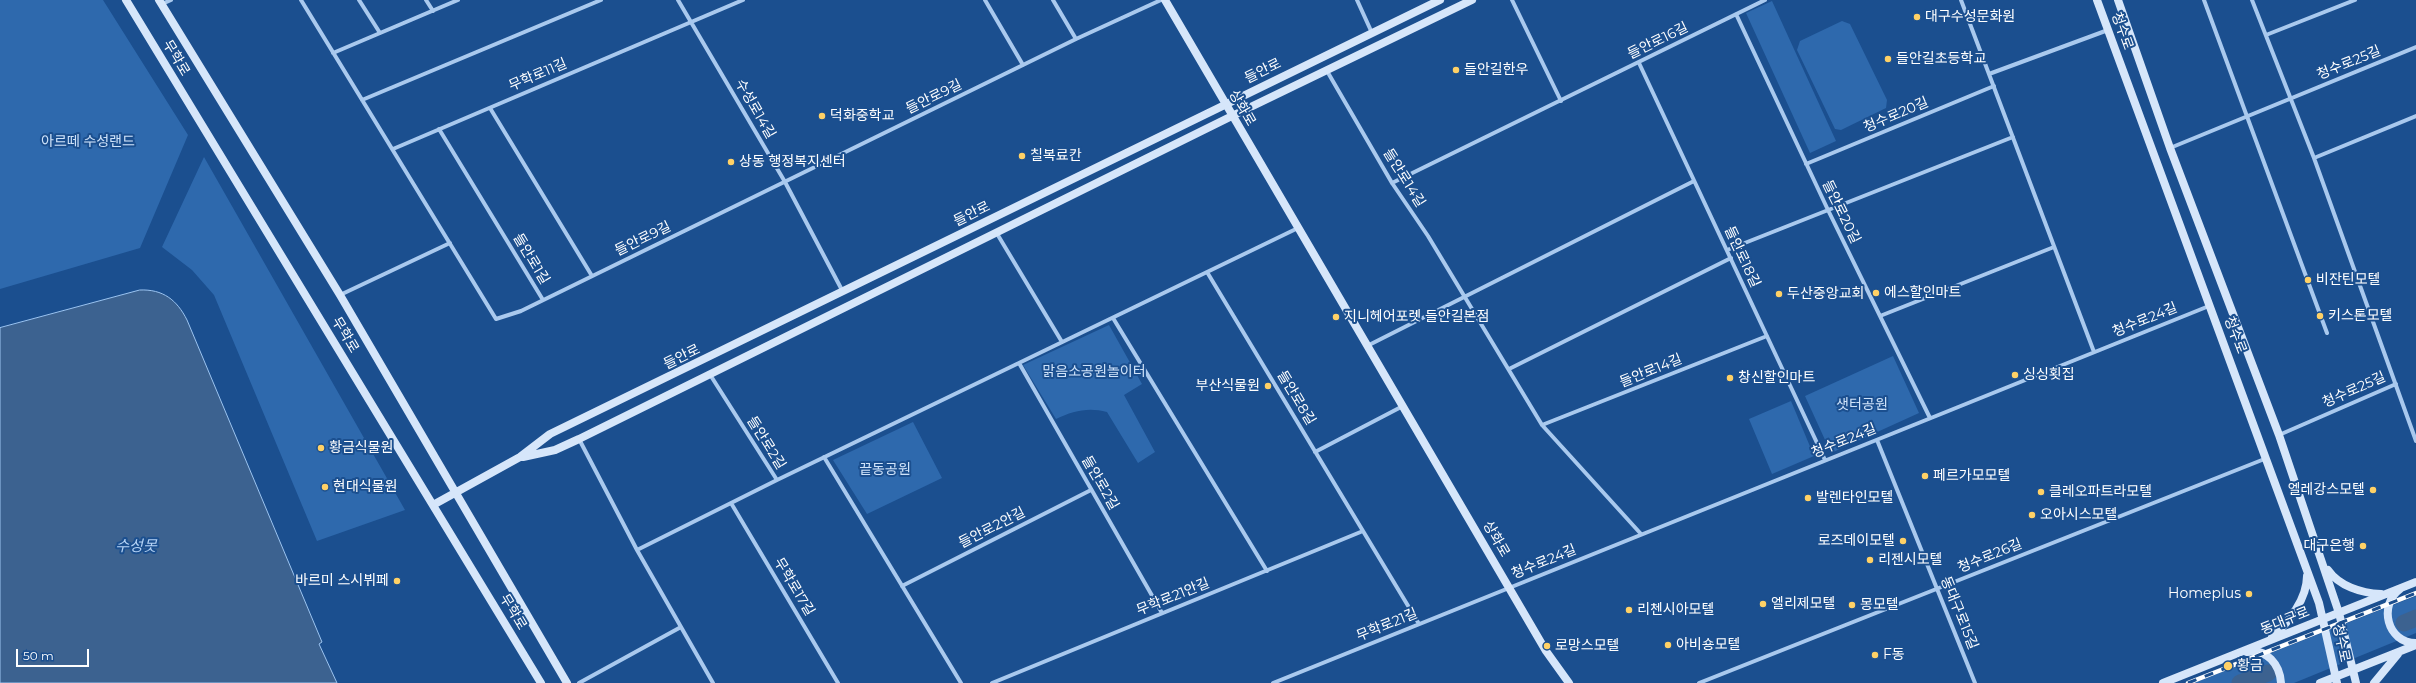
<!DOCTYPE html>
<html>
<head>
<meta charset="utf-8">
<style>
  body { margin:0 }
  #map { position:relative; width:2416px; height:683px; overflow:hidden; background:#1b4f8f; font-family:Montserrat,sans-serif }
  canvas { display:block }
  .scale { position:absolute; left:16px; top:649px; width:73px; height:18px; box-sizing:border-box; border:2px solid #fff; border-top:0; padding-left:5px; font-size:12px; line-height:14px; white-space:nowrap; color:#fff; -webkit-text-stroke:3px #1b4f8f; paint-order:stroke }
</style>
</head>
<body>
<div id="map">
<canvas width="2416" height="683"></canvas>
<div class="scale">50 m</div>
</div>
<script>
const context = document.querySelector('canvas').getContext('2d');
context.lineJoin = 'round';
function fillPath(path, color) { context.fillStyle = color; context.fill(path, 'evenodd'); }
function stroke(path, color, width, dash) { context.strokeStyle = color; context.lineWidth = width; context.lineCap = dash ? 'butt' : 'round'; context.setLineDash(dash || []); context.stroke(path); }
function write(font, color, halo, rows, align = 'center') {
  context.font = font + ' Montserrat,"Noto Sans KR",sans-serif'; context.lineWidth = 4; context.setLineDash([]); context.textBaseline = 'middle'; context.strokeStyle = halo; context.fillStyle = color; for (const [text, x, y, turn = 0] of rows) {
    context.save(); context.translate(x, y); context.rotate((+turn || 0) * Math.PI / 180); context.textAlign = isNaN(turn) ? turn : align; if (halo) context.strokeText(text, 0, 0); context.fillText(text, 0, 0); context.restore();
  }
}
fillPath(new Path2D(`
  M0 0H103L188 135 140 248 0 289Z
  M1772 1 1836 141 1810 153 1746 13Z
  M1842 21 1850 24 1887 100 1886 108 1841 130 1835 129 1797 50 1800 41Z
  M204 157 405 510 317 541 214 295 192 270 162 247Z
  M1109 325 1142 384 1124 395 1155 452 1138 463 1107 412C1088 407 1073 411 1056 419L1023 365Z
  M1893 356 1919 413 1831 453 1805 396Z
  M1791 401 1814 456 1772 474 1749 419Z
  M913 422 942 478 867 514 833 460Z
  M2416 596V633L2294 683H2194Z`), '#2e69ad');
const water = new Path2D(`
  M140 290C163 289 177 300 187 320L322 642 319 644 337 683H0V328Z`);
fillPath(water, '#3c6290');
stroke(water, '#9cc4f0', 1);
stroke(new Path2D(`
  M2404 623 2416 618
  M2240 683 2268 673`), '#3c6290', 17);
stroke(new Path2D(`
  M301 0 496 319 521 311 1076 39 1161 0
  M359 0 380 33
  M426 0 433 11
  M678 0 785 182 843 292
  M985 0 1023 65
  M1053 0 1076 39
  M1357 0 1372 33
  M1512 0 1561 101
  M1961 0 2094 352
  M2204 0 2327 333
  M2252 0 2314 158 2416 441
  M162 4 171 0
  M1736 14 1828 210 1930 418
  M2266 35 2355 0
  M333 53 458 0
  M1639 63 1825 460
  M1327 71 1392 183 1428 236 1542 425 1641 534
  M1989 74 2108 30
  M362 100 601 0
  M490 108 592 276
  M439 129 543 300
  M2170 148 2416 47
  M393 149 743 0
  M2314 158 2416 116
  M1806 164 1994 86
  M1392 183 1765 0
  M996 232 1062 342
  M1727 250 2013 137
  M1207 272 1419 624
  M340 295 450 243
  M1880 316 2054 247
  M1113 318 1267 571
  M1367 346 1694 181
  M1019 363 1162 613
  M1509 369 1731 258
  M709 373 777 480 1298 228
  M1542 425 1767 336
  M2279 435 2396 384
  M579 439 637 550 713 683
  M1877 440 1975 683
  M1315 452 1403 406
  M824 457 961 683
  M731 503 838 683
  M637 550 777 480
  M902 586 1091 490
  M579 683 681 627
  M992 683 1363 531
  M1273 683 2209 306
  M1699 683 2267 458`), '#a9c9ee', 4);
stroke(new Path2D(`
  M126 0 541 683
  M159 0 340 295 567 683
  M1165 0 1546 651 1569 683
  M2097 0 2319 603 2337 683
  M2118 0 2170 148 2279 435 2339 613 2356 683
  M523 457 555 450 579 439 1232 116 1472 0
  M433 505 520 457 550 434 1440 0
  M2328 570C2339 586 2361 593 2381 594
  M2400 589C2378 605 2387 643 2416 643
  M2272 637C2289 622 2307 599 2307 576
  M2247 652C2267 648 2280 665 2281 683
  M2163 683 2416 582
  M2320 683 2416 645
  M2374 683 2398 654`), '#d6e6fa', 8);
const rail = new Path2D(`
  M2188 683 2416 593`);
stroke(rail, '#fff', 4.5);
stroke(rail, '#1b4f8f', 3, [9]);
for (const [x, y, r, color] of [
  [1917,17,4,"#ffd166"],
  [1888,59,4,"#ffd166"],
  [1456,70,4,"#ffd166"],
  [822,116,4,"#ffd166"],
  [1022,156,4,"#ffd166"],
  [731,162,4,"#ffd166"],
  [2308,280,4,"#ffd166"],
  [1876,293,4,"#ffd166"],
  [1779,294,4,"#ffd166"],
  [2320,316,4,"#ffd166"],
  [1336,317,4,"#ffd166"],
  [2015,375,4,"#ffd166"],
  [1730,378,4,"#ffd166"],
  [1268,386,4,"#ffd166"],
  [321,448,4,"#ffd166"],
  [1925,476,4,"#ffd166"],
  [325,487,4,"#ffd166"],
  [2373,490,4,"#ffd166"],
  [2041,492,4,"#ffd166"],
  [1808,498,4,"#ffd166"],
  [2032,515,4,"#ffd166"],
  [1903,541,4,"#ffd166"],
  [2363,546,4,"#ffd166"],
  [1870,560,4,"#ffd166"],
  [397,581,4,"#ffd166"],
  [2249,594,4,"#ffd166"],
  [1763,604,4,"#ffd166"],
  [1852,605,4,"#ffd166"],
  [1629,610,4,"#ffd166"],
  [1668,645,4,"#ffd166"],
  [1547,646,4,"#ffd166"],
  [1875,655,4,"#ffd166"],
  [2228,666,5,"#ffd166"]
]) { const dot = new Path2D(); dot.arc(x, y, r, 0, 2 * Math.PI); context.fillStyle = color; context.fill(dot); stroke(dot, '#1b4f8f', 1.5); }
write('14px', '#fff', '#1b4f8f', [
  ["대구수성문화원",1925,17],
  ["들안길초등학교",1896,59],
  ["들안길한우",1464,70],
  ["덕화중학교",830,116],
  ["칠복료칸",1030,156],
  ["상동 행정복지센터",739,162],
  ["비잔틴모텔",2316,280],
  ["에스할인마트",1884,293],
  ["두산중앙교회",1787,294],
  ["키스톤모텔",2328,316],
  ["지니헤어포렛 들안길본점",1344,317],
  ["싱싱횟집",2023,375],
  ["창신할인마트",1738,378],
  ["부산식물원",1260,386,"right"],
  ["황금식물원",329,448],
  ["페르가모모텔",1933,476],
  ["현대식물원",333,487],
  ["엘레강스모텔",2365,490,"right"],
  ["클레오파트라모텔",2049,492],
  ["발렌타인모텔",1816,498],
  ["오아시스모텔",2040,515],
  ["로즈데이모텔",1895,541,"right"],
  ["대구은행",2355,546,"right"],
  ["리젠시모텔",1878,560],
  ["바르미 스시뷔페",389,581,"right"],
  ["Homeplus",2241,594,"right"],
  ["엘리제모텔",1771,604],
  ["몽모텔",1860,605],
  ["리첸시아모텔",1637,610],
  ["아비숑모텔",1676,645],
  ["로망스모텔",1555,646],
  ["F동",1883,655],
  ["황금",2237,666]
], 'left');
write('14px', '#fff', '#1b4f8f', [
  ["청수로",2122,31,70],
  ["들안로16길",1658,41,-26],
  ["무학로",176,58,59],
  ["청수로25길",2349,63,-22],
  ["들안로",1263,71,-26],
  ["무학로11길",538,75,-23],
  ["들안로9길",934,97,-26],
  ["상화로",1242,108,60],
  ["수성로14길",755,109,60],
  ["청수로20길",1896,115,-23],
  ["들안로14길",1404,178,58],
  ["들안로20길",1841,212,64],
  ["들안로",972,214,-26],
  ["들안로9길",643,239,-26],
  ["들안로18길",1742,257,65],
  ["들안로1길",531,259,59],
  ["청수로24길",2145,320,-22],
  ["무학로",345,335,59],
  ["청수로",2235,335,69],
  ["들안로",682,357,-26],
  ["들안로14길",1651,371,-22],
  ["청수로25길",2354,390,-24],
  ["들안로8길",1296,398,59],
  ["청수로24길",1844,441,-22],
  ["들안로2길",766,443,58],
  ["들안로2길",1100,483,60],
  ["들안로2안길",992,528,-27],
  ["상화로",1496,539,60],
  ["청수로26길",1990,556,-22],
  ["청수로24길",1544,562,-22],
  ["무학로17길",794,587,59],
  ["무학로21안길",1173,597,-22],
  ["무학로",513,612,59],
  ["동대구로15길",1959,613,68],
  ["동대구로",2285,621,-22],
  ["무학로21길",1387,625,-22],
  ["청수로",2341,643,78]
]);
write('14px', '#cfe3fa', '#1b4f8f', [
  ["아르떼 수성랜드",88,142],
  ["맑음소공원놀이터",1094,372],
  ["샛터공원",1862,405],
  ["끝동공원",885,470]
]);
write('italic 15px', '#b5d3f5', '#1b4f8f', [
  ["수성못",136,547]
]);
</script>
</body>
</html>
